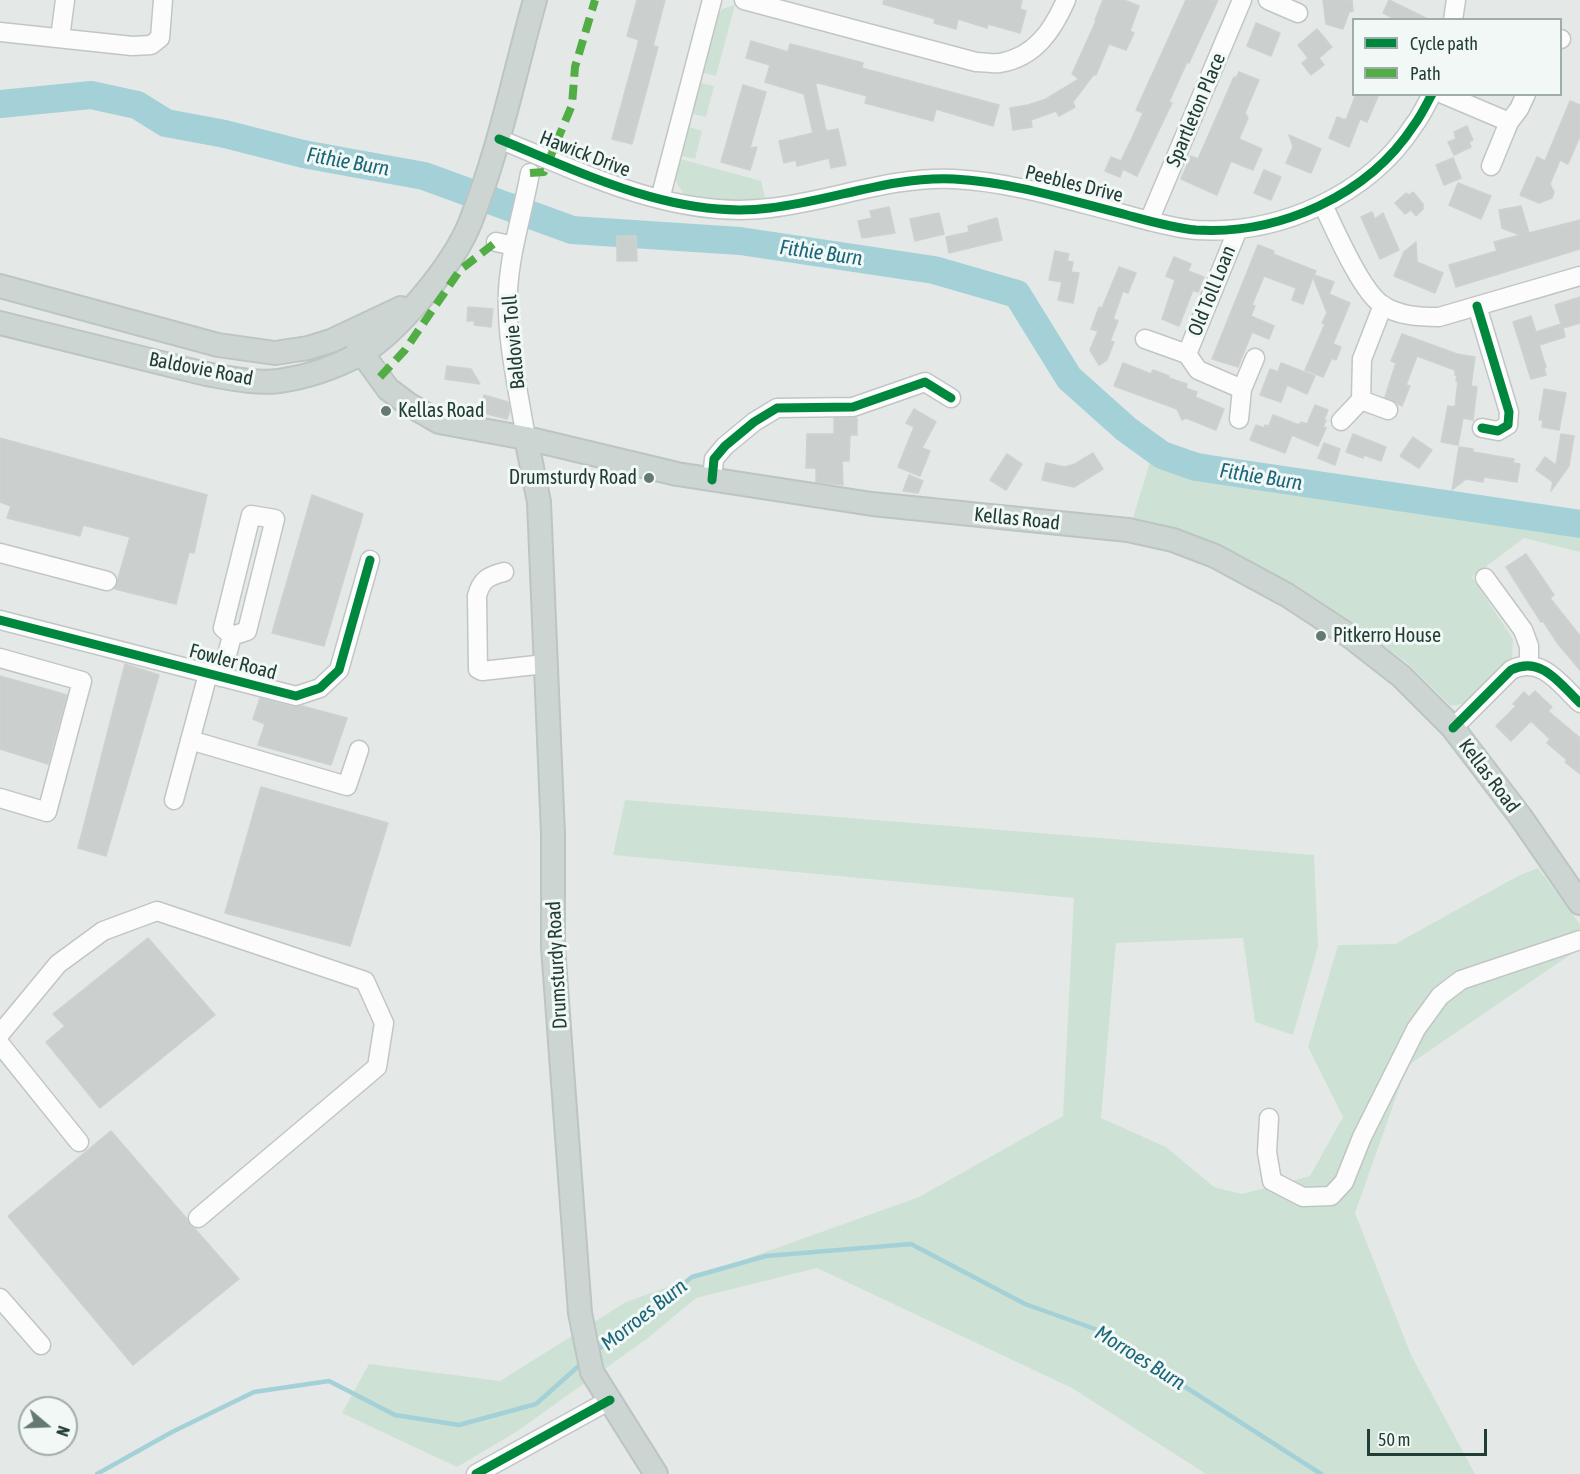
<!DOCTYPE html>
<html>
<head>
<meta charset="utf-8">
<style>
  body { margin:0 }
  #map { position:relative; width:1580px; height:1474px; overflow:hidden; background:#e4e9e7; font-family:"Asap Condensed",sans-serif }
  canvas { display:block }
  .legend { position:absolute; left:1352px; top:18px; width:210px; height:78px; box-sizing:border-box; background:#f2f8f5; border:2px solid #9eada9; margin:0; padding:8px 10px; list-style:none; font-size:18px; color:#213d36 }
  .legend li { display:flex; align-items:center; gap:12px; height:30px }
  .legend b { width:30px; border:2px solid #9eada9 }
  .north { position:absolute; left:18px; top:1396px; width:60px; height:60px; box-sizing:border-box; background:#f2f8f5; border:2px solid #9eada9; border-radius:50%; rotate:109deg; font-size:16px; font-weight:700; line-height:24px; text-align:center; color:#213d36 }
  .north::after { content:''; display:block; margin:auto; width:21px; height:27px; background:#657974; clip-path:polygon(50% 0,100% 100%,50% 72%,0 100%) }
  .scale { position:absolute; left:1367px; top:1429px; width:120px; height:27px; box-sizing:border-box; border:3px solid #213d36; border-top:0; padding-left:8px; font-size:18px; line-height:21px; white-space:nowrap; color:#213d36; -webkit-text-stroke:4px #f2f8f5; paint-order:stroke }
</style>
</head>
<body>
<div id="map">
<canvas width="1580" height="1474"></canvas>
<ul class="legend">
<li><b style="height:8px;background:#00873e"></b>Cycle path</li>
<li><b style="height:8px;background:#52ad45"></b>Path</li>
</ul>
<div class="north">N</div>
<div class="scale">50 m</div>
</div>
<script>
const context = document.querySelector('canvas').getContext('2d');
context.lineJoin = 'round';
function fillPath(path, color) { context.fillStyle = color; context.fill(path, 'evenodd'); }
function stroke(path, color, width, dash) { context.strokeStyle = color; context.lineWidth = width; context.lineCap = dash ? 'butt' : 'round'; context.setLineDash(dash || []); context.stroke(path); }
function write(font, color, halo, rows, align = 'center') {
  context.font = font + ' "Asap Condensed",sans-serif'; context.lineWidth = 6; context.setLineDash([]); context.textBaseline = 'middle'; context.strokeStyle = halo; context.fillStyle = color; for (const [text, x, y, turn = 0] of rows) {
    context.save(); context.translate(x, y); context.rotate((+turn || 0) * Math.PI / 180); context.textAlign = isNaN(turn) ? turn : align; if (halo) context.strokeText(text, 0, 0); context.fillText(text, 0, 0); context.restore();
  }
}
fillPath(new Path2D(`
  M735 5 716 76 700 72 714 20 722 9Z
  M698 82 714 86 706 117 689 113Z
  M686 126 702 131 695 159 678 155Z
  M677 158 761 181 765 198 728 203 684 194C674 181 673 173 677 158Z
  M1156 442 1278 472 1580 515V552L1524 538 1472 577 1513 639 1512 659 1466 703 1451 706 1406 662 1335 612 1229 549 1174 529 1132 521Z
  M625 800 1314 855 1318 947 1293 1035 1255 1022 1243 938 1116 943 1101 1118 1166 1147 1214 1187 1242 1194 1310 1176 1343 1117 1308 1047 1338 945 1395 944 1518 876 1538 868 1580 924V948L1407 1066 1355 1213 1411 1355 1475 1474H1206L1072 1388 817 1268 696 1298 648 1338 516 1432 457 1467 342 1413 369 1364 500 1381 626 1302 919 1197 1063 1116 1074 898 613 855Z`), '#cde2d4');
stroke(new Path2D(`
  M595 1352 692 1277 766 1256 911 1244 1025 1304 1095 1329 1321 1474
  M97 1474 172 1432 254 1392 329 1381 395 1415 459 1425 536 1404 582 1363`), '#a4d0d8', 4.5);
stroke(new Path2D(`
  M0 104 91 95 137 105 166 123 225 134 303 154 424 176 572 230 740 241 934 270 1017 294 1069 378 1126 429 1162 455 1196 467 1580 524`), '#a4d0d8', 28);
const building = new Path2D(`
  M637 0H665L653 46 658 47 632 144 612 139 639 40 627 36Z
  M884 0H1022L1020 9 1026 11 1020 33 988 24 987 28 958 19 956 29 934 23 935 19 883 4Z
  M1103 0H1124L1139 6 1130 31 1134 33 1126 50 1109 44 1096 75 1094 74 1073 102 1075 107 1059 116 1056 111 1031 120 1032 127 1013 130 1010 108 1028 105 1046 99 1079 79 1072 74 1096 21 1095 20Z
  M1186 0H1218L1189 63 1187 62 1169 102 1172 103 1137 176 1123 169 1120 177 1105 171 1111 157 1121 161 1132 138 1143 113 1136 110Z
  M1323 0H1352L1353 11 1349 12 1343 29 1326 24Z
  M1389 0 1430 20H1397L1383 13Z
  M1256 23 1280 33 1271 56 1247 46Z
  M1317 29 1332 47 1319 58 1324 65 1311 75 1302 63 1308 58 1298 45Z
  M751 41 788 52 790 44 818 51 863 63 862 68 999 105 993 126 936 109 933 121 865 103 867 96 815 82 826 131 838 129 846 165 831 168 829 158 797 166 796 160 784 163 779 141 813 133 804 94 765 82 770 65 746 58Z
  M1239 72 1259 80 1245 113 1248 118 1239 139 1262 149 1253 170 1231 161 1217 195 1181 179 1191 156 1198 159 1234 77 1236 78Z
  M743 85 766 92 750 148 757 147 750 170 721 162Z
  M1356 94H1379L1367 122 1360 119 1349 147 1329 138 1337 117 1346 120Z
  M1570 101 1580 105V136L1568 164 1560 160 1550 184 1554 192 1552 198 1539 203 1520 195 1537 157 1545 161Z
  M1467 126 1473 140 1469 142 1471 147 1454 155 1448 142 1456 139 1454 132Z
  M1289 135 1321 149 1311 173 1286 163 1293 147Z
  M1453 158 1461 178 1444 185 1436 165Z
  M1264 170 1281 177 1271 200 1254 193Z
  M1458 183 1491 196 1481 219 1449 205Z
  M1413 192 1423 204V209L1416 216 1411 210 1405 214 1395 203 1406 193 1409 195Z
  M1521 206 1529 233 1580 220V249L1456 287 1449 265 1497 251 1494 242 1520 235 1502 228 1499 210Z
  M889 207 895 233 862 238 858 221 872 218 870 211Z
  M1372 212 1375 219 1383 213 1399 250 1380 259 1361 217Z
  M939 213 944 234 915 241 910 219Z
  M997 218 1002 240 949 253 946 237 969 232 968 226Z
  M617 236H636L637 261H617Z
  M1416 242 1417 262 1443 273 1435 293 1394 276 1404 252Z
  M1258 245 1274 251 1273 254 1316 271 1314 275 1334 282 1329 294 1350 303 1333 344 1341 347 1336 360 1332 358 1323 377 1305 370 1325 324 1322 323 1327 313 1313 277 1303 304 1292 300 1296 288 1264 276 1252 305 1255 306 1251 316 1274 326 1269 339 1252 332 1238 367 1212 359Z
  M1055 251 1069 254 1067 261 1073 262 1071 272 1079 273 1073 303 1058 300 1062 282 1049 280Z
  M1174 257 1191 264 1188 271 1204 277 1198 292 1193 290 1179 326 1162 319 1175 280 1166 276Z
  M1119 267 1136 273 1128 293 1123 291 1113 319 1118 321 1110 341 1114 342 1107 360 1099 365 1090 350 1098 331 1091 329 1099 307 1102 308Z
  M1580 297V323L1563 328 1565 337 1539 345 1546 367 1544 368 1546 375 1531 379 1513 322 1531 316 1536 332 1561 324 1555 305Z
  M468 307 493 309 491 327 474 325 475 321H467Z
  M1402 334 1457 354 1475 357 1471 386 1477 387 1473 420 1463 418 1458 445 1441 442 1448 406 1455 407 1458 381H1456L1457 376 1455 375V370L1417 356 1406 385 1410 386 1402 406 1385 397 1396 363 1391 361Z
  M1123 363 1151 374 1153 370 1169 376V378L1187 384 1186 388 1197 392 1195 397 1224 409 1216 430 1186 418 1182 420 1177 409 1114 386Z
  M1281 363 1315 376 1307 394 1287 385 1281 402 1260 395 1270 369 1278 372Z
  M447 366 471 369 480 384 445 379Z
  M1544 389 1566 393 1559 430 1542 427 1543 420H1539Z
  M484 395 508 402 510 410 507 419 480 412Z
  M1315 405 1328 410 1324 420H1326L1323 427 1326 428 1318 446 1292 435 1285 453 1250 440 1256 425 1264 428 1265 425 1269 426 1273 415 1299 425 1301 422 1307 424Z
  M914 409 936 422 922 448 930 451 920 476 898 467 914 427 906 423Z
  M834 418H857V435H850L849 461H842L843 485 816 482V468H806L807 434H834Z
  M1353 434 1386 447 1381 461 1364 455 1363 458 1346 452Z
  M1561 434 1574 436 1569 466 1551 491 1553 482 1536 470 1545 457 1556 465Z
  M1413 437 1432 450 1419 468 1400 456Z
  M0 438 207 495 194 553 189 552 176 604 115 589 130 537 83 525 80 536 7 518 11 506 0 502Z
  M1324 443 1340 449 1335 465 1318 458Z
  M1459 447 1473 449V452L1514 459 1513 463 1520 464 1517 482 1484 477 1483 482 1466 479 1452 490Z
  M1093 453 1103 469 1074 487 1042 480 1046 463 1065 467 1075 464Z
  M1007 454 1022 464 1006 490 990 480Z
  M909 475 923 481 918 493 903 491Z
  M312 495 363 514 324 646 272 633Z
  M1526 554 1554 595 1550 598 1580 636V670L1558 644 1543 621 1541 622 1506 567Z
  M125 664 159 675 106 856 78 848Z
  M0 676 67 695 48 764 0 749Z
  M1535 691 1552 707 1548 711 1580 738V774L1565 762 1567 760 1547 743 1550 739 1531 721 1511 741 1496 726 1516 706 1513 704 1524 692 1529 697Z
  M260 698 293 707 302 706 347 718 331 765 258 745 265 724 253 719Z
  M261 787 388 823 350 946 225 913Z
  M148 938 215 1015 100 1108 46 1042 65 1026 53 1014Z
  M111 1131 187 1219 190 1226 195 1229 239 1279 133 1365 8 1216Z`);
fillPath(building, '#cbd0ce');
stroke(building, '#cdd2d0', 1.5);
const minor = new Path2D(`
  M744 0 976 62C984 62 993 64 1000 63 1035 57 1053 30 1066 0
  M1268 0 1298 13
  M1453 20 1456 0
  M0 32 132 46 151 45 160 38 163 0
  M60 38 65 0
  M1560 39H1561
  M1443 94 1509 122
  M499 139C585 174 676 220 770 208 832 201 891 176 954 179 1013 182 1071 201 1127 215 1149 221 1173 228 1196 230 1279 235 1368 196 1414 125 1421 116 1426 105 1432 94
  M1491 166 1509 122 1519 109 1526 94
  M660 199 712 0
  M1323 205C1335 230 1361 290 1381 304 1397 316 1420 317 1439 317L1580 276
  M1149 221 1242 0
  M496 242 514 246
  M1383 305 1362 359 1361 400 1388 410
  M1477 306 1509 412 1508 425 1498 431 1482 428
  M1145 339 1187 354 1198 370 1242 389
  M1187 354 1238 229
  M1239 419 1242 389 1255 358
  M1341 421 1361 400
  M526 438C518 389 506 340 508 291 510 251 523 212 530 173
  M712 480 714 459 725 446 754 422 777 408 853 407 925 382 951 398
  M0 553 107 581
  M504 572C488 576 481 580 477 596L478 669 482 671 545 664
  M1485 578 1523 630 1529 646V665
  M0 620 296 696 320 688 339 670 370 560
  M0 658 82 681 47 812 0 798
  M221 677 232 636 223 628 251 515 275 519 247 631 232 636
  M1453 728 1511 670C1541 655 1560 684 1580 703
  M190 740 347 786 359 750
  M174 800 208 674
  M0 1034 58 964 103 931 157 911 365 981 384 1023 377 1067 198 1218
  M0 1044 79 1142
  M1269 1118 1267 1152 1272 1181 1303 1197 1331 1196 1344 1182 1362 1137 1416 1029 1440 996 1461 980 1580 940
  M0 1298 41 1345
  M476 1474 610 1400`);
const major = new Path2D(`
  M0 286 218 345 275 353 308 348 331 341 401 308
  M0 323 206 374C229 378 255 384 279 381 308 377 334 368 360 354 398 333 454 263 470 223 499 151 514 75 535 0
  M353 332 362 353 388 389 408 404 439 422 526 438 677 474 872 504 1128 530 1173 540 1215 556 1287 595 1351 637 1401 676 1453 728 1520 816 1580 903
  M526 438 539 502 553 834V947L580 1313 592 1372 656 1474`);
stroke(minor, '#c1c6c4', 21);
stroke(major, '#bcc5c3', 26);
stroke(minor, '#fbfcfb', 18);
stroke(major, '#cdd5d3', 22);
stroke(new Path2D(`
  M530 173 544 172 572 105 575 67 595 0
  M380 377 405 350 460 270 496 242`), '#52ad45', 8, [15, 8]);
stroke(new Path2D(`
  M499 139C585 174 676 220 770 208 832 201 891 176 954 179 1013 182 1071 201 1127 215 1149 221 1173 228 1196 230 1279 235 1368 196 1414 125 1421 116 1426 105 1432 94
  M1477 306 1509 412 1508 425 1498 431 1482 428
  M712 480 714 459 725 446 754 422 777 408 853 407 925 382 951 398
  M0 620 296 696 320 688 339 670 370 560
  M1453 728 1511 670C1541 655 1560 684 1580 703
  M476 1474 610 1400`), '#00873e', 9);
for (const [x, y, r, color] of [
  [386,411,6,"#657974"],
  [649,478,6,"#657974"],
  [1321,636,6,"#657974"]
]) { const dot = new Path2D(); dot.arc(x, y, r, 0, 2 * Math.PI); context.fillStyle = color; context.fill(dot); stroke(dot, '#f2f8f5', 2); }
write('20px', '#213d36', '#f2f8f5', [
  ["Spartleton Place",1196,110,-67],
  ["Hawick Drive",585,154,21],
  ["Peebles Drive",1074,184,14],
  ["Old Toll Loan",1212,291,-68],
  ["Baldovie Toll",514,342,-95],
  ["Baldovie Road",201,369,11],
  ["Kellas Road",1017,519,6],
  ["Fowler Road",233,662,15],
  ["Kellas Road",1489,776,53],
  ["Drumsturdy Road",557,965,-93]
]);
write('20px', '#213d36', '#f2f8f5', [
  ["Kellas Road",398,411],
  ["Drumsturdy Road",637,478,"right"],
  ["Pitkerro House",1333,636]
], 'left');
write('italic 21px', '#1b677a', '#f2f8f5', [
  ["Fithie Burn",348,162,10],
  ["Fithie Burn",821,253,8],
  ["Fithie Burn",1261,477,9],
  ["Morroes Burn",644,1315,-38],
  ["Morroes Burn",1140,1358,32]
]);
</script>
</body>
</html>
